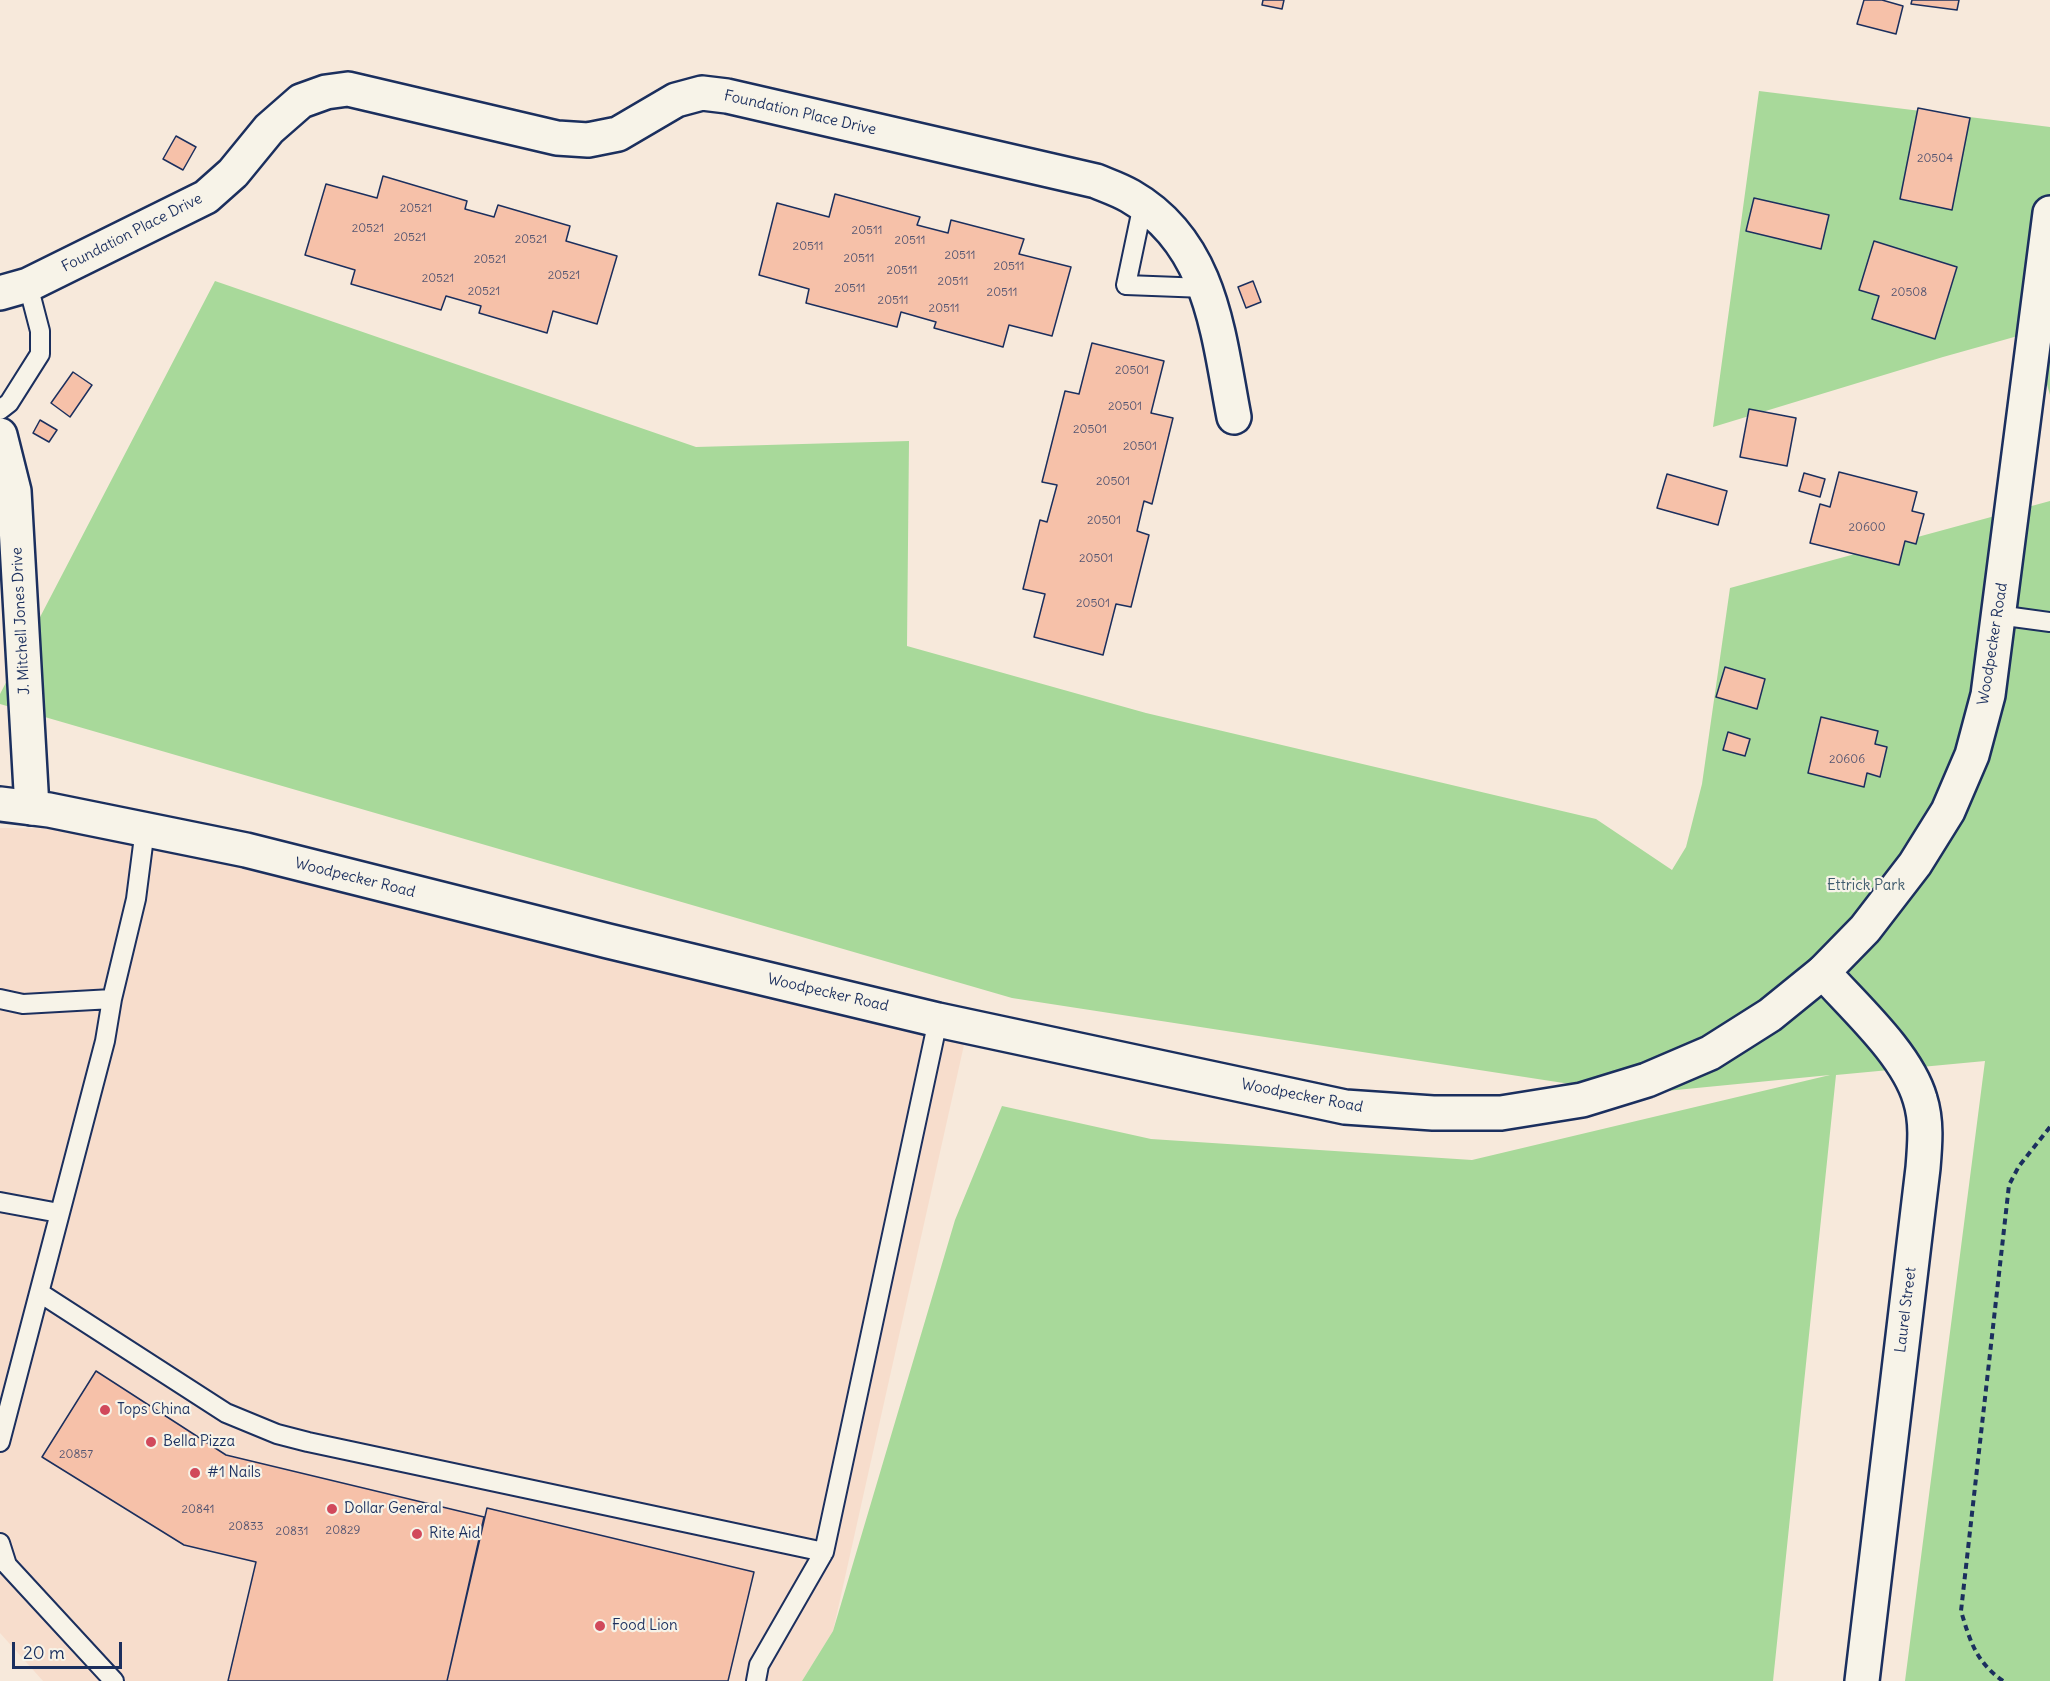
<!DOCTYPE html>
<html>
<head>
<meta charset="utf-8">
<style>
  body { margin:0 }
  #map { position:relative; width:2050px; height:1681px; overflow:hidden; background:#f7e9db; font-family:Delius,sans-serif }
  canvas { display:block }
  .scale { position:absolute; left:12px; top:1642px; width:110px; height:27px; box-sizing:border-box; border:3px solid #1b2f5e; border-top:0; padding-left:8px; font-size:18px; line-height:21px; white-space:nowrap; color:#1b2f5e; -webkit-text-stroke:4px #f7f3e8; paint-order:stroke }
</style>
</head>
<body>
<div id="map">
<canvas width="2050" height="1681"></canvas>
<div class="scale">20 m</div>
</div>
<script>
const context = document.querySelector('canvas').getContext('2d');
context.lineJoin = 'round';
function fillPath(path, color) { context.fillStyle = color; context.fill(path, 'evenodd'); }
function stroke(path, color, width, dash) { context.strokeStyle = color; context.lineWidth = width; context.lineCap = dash ? 'butt' : 'round'; context.setLineDash(dash || []); context.stroke(path); }
function write(font, color, halo, rows, align = 'center') {
  context.font = font + ' Delius,sans-serif'; context.lineWidth = 4.5; context.setLineDash([]); context.textBaseline = 'middle'; context.strokeStyle = halo; context.fillStyle = color; for (const [text, x, y, turn = 0] of rows) {
    context.save(); context.translate(x, y); context.rotate((+turn || 0) * Math.PI / 180); context.textAlign = isNaN(turn) ? turn : align; if (halo) context.strokeText(text, 0, 0); context.fillText(text, 0, 0); context.restore();
  }
}
fillPath(new Path2D(`
  M0 828 145 829 968 1027 833 1631 802 1681H43L0 1633Z`), '#f7ddcc');
fillPath(new Path2D(`
  M1759 91 2050 127V395L2032 332 1943 357 1713 427Z
  M215 281 696 447 909 441 907 646 1146 713 1596 819 1672 870 1686 847 1702 784 1730 588 2050 501V1681H1905L1985 1061 1836 1075 1773 1681H802L833 1631 955 1220 1002 1106 1151 1139 1472 1160 1830 1075 1635 1094 1012 998 0 704V694Z`), '#a8d99a');
const building = new Path2D(`
  M1263 0H1284L1282 9 1262 5Z
  M1864 0H1882L1903 6 1896 34 1857 24Z
  M1912 0H1959L1957 10 1911 4Z
  M1918 108 1970 118 1952 210 1900 199Z
  M176 136 196 147 183 170 163 159Z
  M383 176 467 201 465 209 494 217 498 205 570 226 566 241 617 256 597 324 553 311 547 333 479 313 481 306 446 296 441 310 351 284 355 270 305 255 326 184 377 198Z
  M835 194 920 217 917 225 948 233 951 220 1024 239 1019 254 1071 267 1052 336 1009 325 1003 347 934 328 936 322 901 312 897 327 806 303 809 289 759 275 777 203 829 217Z
  M1754 198 1829 215 1821 249 1746 231Z
  M1874 241 1957 267 1935 339 1872 319 1879 296 1859 290Z
  M1253 281 1261 302 1246 308 1238 287Z
  M1092 343 1164 361 1151 413 1173 418 1152 504 1144 501 1137 531 1149 535 1131 607 1116 604 1103 655 1034 637 1045 594 1023 589 1040 520 1047 522 1057 485 1042 482 1065 391 1079 394Z
  M73 372 92 385 70 417 51 403Z
  M1749 409 1796 418 1787 466 1740 457Z
  M40 420 57 430 49 442 33 433Z
  M1839 472 1917 492 1912 511 1924 514 1916 544 1905 541 1899 565 1810 543 1820 504 1830 507Z
  M1804 473 1825 479 1820 497 1799 491Z
  M1667 474 1727 491 1718 525 1657 508Z
  M1725 667 1765 679 1757 709 1716 697Z
  M1821 717 1878 731 1875 744 1887 747 1880 777 1867 773 1864 787 1808 773Z
  M1728 732 1750 739 1745 756 1723 750Z
  M96 1371 226 1455 484 1517 447 1681H228L256 1562 184 1545 42 1457Z
  M487 1508 754 1572 728 1681H447Z`);
fillPath(building, '#f6c1a9');
stroke(building, '#1b2f5e', 1.5);
const service = new Path2D(`
  M1143 204 1126 285 1205 288
  M0 410 9 403 40 354V331L28 285
  M1998 615 2050 622
  M0 999 23 1004 112 999
  M0 1202 59 1213
  M40 1293 226 1413 277 1434 308 1442 824 1552
  M0 1442 105 1041 112 999 136 899 145 829
  M0 1543 7 1565 114 1681
  M756 1681 759 1665 824 1552 938 1020`);
const minor = new Path2D(`
  M0 293 28 285 206 197 233 173 269 129 301 101 326 92 348 89 557 138 588 140 618 134 676 100 702 93 727 96 1096 181C1108 186 1120 190 1130 196 1212 243 1218 334 1234 417
  M0 435 14 491 32 808
  M1823 972C1854 1007 1907 1054 1920 1099 1927 1121 1925 1144 1923 1168L1862 1681`);
const secondary = new Path2D(`
  M0 804 49 810 246 850 608 941 938 1020 1345 1107 1433 1113H1501L1582 1100 1647 1080 1710 1053 1770 1015 1823 972 1865 929 1915 864 1948 811 1972 755 1988 695 2050 213`);
stroke(service, '#1b2f5e', 22);
stroke(minor, '#1b2f5e', 38);
stroke(secondary, '#1b2f5e', 38);
stroke(new Path2D(`
  M2003 1681C1976 1662 1970 1641 1961 1611L2009 1185 2019 1166 2050 1127`), '#1b2f5e', 4, [6, 4.5]);
stroke(service, '#f7f3e8', 18);
stroke(minor, '#f7f3e8', 33);
stroke(secondary, '#f7f3e8', 33);
for (const [x, y, r, color] of [
  [105,1410,6,"#d1495b"],
  [151,1442,6,"#d1495b"],
  [195,1473,6,"#d1495b"],
  [332,1509,6,"#d1495b"],
  [417,1534,6,"#d1495b"],
  [600,1626,6,"#d1495b"]
]) { const dot = new Path2D(); dot.arc(x, y, r, 0, 2 * Math.PI); context.fillStyle = color; context.fill(dot); stroke(dot, '#f7f3e8', 2); }
write('12px', '#525471', null, [
  ["20504",1935,159],
  ["20521",416,209],
  ["20521",368,229],
  ["20511",867,231],
  ["20521",410,238],
  ["20521",531,240],
  ["20511",910,241],
  ["20511",808,247],
  ["20511",960,256],
  ["20511",859,259],
  ["20521",490,260],
  ["20511",1009,267],
  ["20511",902,271],
  ["20521",564,276],
  ["20521",438,279],
  ["20511",953,282],
  ["20511",850,289],
  ["20521",484,292],
  ["20511",1002,293],
  ["20508",1909,293],
  ["20511",893,301],
  ["20511",944,309],
  ["20501",1132,371],
  ["20501",1125,407],
  ["20501",1090,430],
  ["20501",1140,447],
  ["20501",1113,482],
  ["20501",1104,521],
  ["20600",1867,528],
  ["20501",1096,559],
  ["20501",1093,604],
  ["20606",1847,760],
  ["20857",76,1455],
  ["20841",198,1510],
  ["20833",246,1527],
  ["20829",343,1531],
  ["20831",292,1532]
]);
write('15px', '#1b2f5e', '#f7f3e8', [
  ["Foundation Place Drive",800,113,13],
  ["Foundation Place Drive",132,233,-27],
  ["J. Mitchell Jones Drive",21,621,-93],
  ["Woodpecker Road",1993,644,-81],
  ["Woodpecker Road",355,878,14],
  ["Woodpecker Road",828,993,13],
  ["Woodpecker Road",1302,1096,11],
  ["Laurel Street",1906,1310,-83]
]);
write('15px', '#3e5a6d', '#f7f3e8', [
  ["Ettrick Park",1866,886]
]);
write('15px', '#1b2f5e', '#f7f3e8', [
  ["Tops China",117,1410],
  ["Bella Pizza",163,1442],
  ["#1 Nails",207,1473],
  ["Dollar General",344,1509],
  ["Rite Aid",429,1534],
  ["Food Lion",612,1626]
], 'left');
</script>
</body>
</html>
